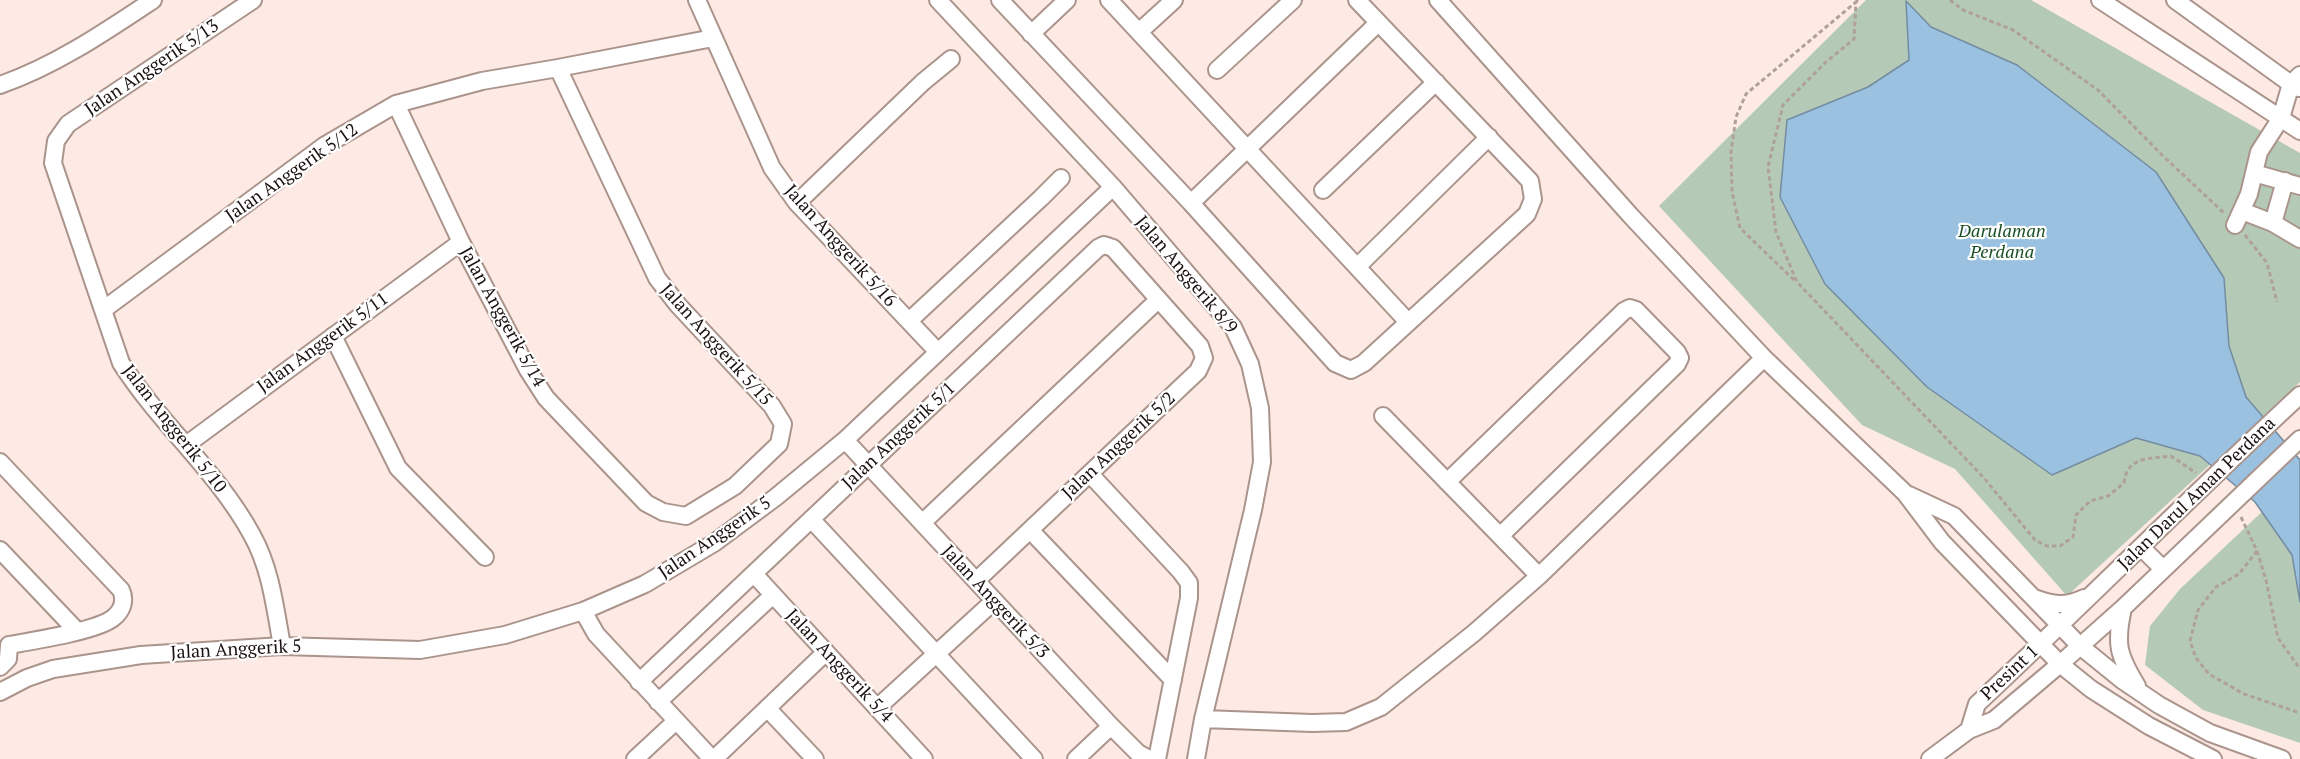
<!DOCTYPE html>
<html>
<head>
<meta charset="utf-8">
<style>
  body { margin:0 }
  canvas { display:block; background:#feeae4 }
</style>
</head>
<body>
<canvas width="2300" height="759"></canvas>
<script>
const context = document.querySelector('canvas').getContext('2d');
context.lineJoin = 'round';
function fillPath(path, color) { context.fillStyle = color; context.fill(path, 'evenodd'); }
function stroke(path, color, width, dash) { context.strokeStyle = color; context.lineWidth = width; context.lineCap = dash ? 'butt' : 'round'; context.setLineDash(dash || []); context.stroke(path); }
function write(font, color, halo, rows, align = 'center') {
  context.font = font + ' "PT Serif",serif'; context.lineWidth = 4.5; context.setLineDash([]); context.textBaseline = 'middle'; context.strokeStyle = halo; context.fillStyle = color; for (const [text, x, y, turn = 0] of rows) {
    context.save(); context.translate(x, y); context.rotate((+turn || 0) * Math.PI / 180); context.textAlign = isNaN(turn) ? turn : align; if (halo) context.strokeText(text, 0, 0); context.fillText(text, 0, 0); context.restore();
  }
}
fillPath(new Path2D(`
  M1866 0H2031L2300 153V382L2067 596 1955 469 1862 425 1659 206Z
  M2300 476V743L2203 710 2145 665 2150 626 2180 589Z`), '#b4cab6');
const water = new Path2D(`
  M1906 1 1931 27 2017 65 2156 172 2224 278 2229 346 2246 397 2300 460V602L2292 555 2255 502 2200 456 2136 438 2052 475 1927 387 1825 284 1780 197 1787 120 1868 87 1909 60Z`);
fillPath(water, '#9ac1df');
stroke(water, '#748ca1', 1.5);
const minor = new Path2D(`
  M253 0 68 124 56 141 53 163 121 363C160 424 217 471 252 535 271 569 275 608 282 646
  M697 0 772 168 797 203 937 351
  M938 0 1113 187 1233 327 1250 364 1260 408 1262 462 1253 510 1203 719 1196 759
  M1000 0 1191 203 1335 363 1351 370 1364 363 1527 214 1533 199 1530 181 1357 0
  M1109 0 1357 267 1489 137
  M1438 0 1630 215 1764 358 1905 493 1942 542 2060 664 2091 689 2149 726 2213 759
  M2100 0 2300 131
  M2175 0 2291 84 2299 88
  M1139 32 1174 0
  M1031 34 1067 0
  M1217 70 1293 0
  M0 85C55 66 105 32 153 0
  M396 104 461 242 528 370 546 398 646 503 663 512 686 516 735 486 779 444 783 424 772 406 678 305 657 278 558 68
  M2254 173 2300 186
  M1323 190 1436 82
  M797 203 923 82 951 59
  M1191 203 1378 23
  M2242 211 2273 223 2300 239
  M2273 223 2285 181
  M2235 225 2249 194 2259 152 2281 118 2291 84 2300 75
  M1357 267 1408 322
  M103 310 324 146 396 104 482 81 558 68 713 38
  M909 321 1041 198 1061 178
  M333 336 398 468 485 557
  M1383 416 1539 576
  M845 440 1111 726 1138 753 1149 759
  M186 445 461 242
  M0 462 121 590C126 601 122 611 113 618 97 631 32 641 9 645
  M1090 474 1181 572 1189 583V598L1157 759
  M1447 482 1624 311 1630 308 1636 310 1677 352 1680 358 1677 364 1500 536
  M1909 495 1954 516 2080 646 2122 680 2159 705 2210 733 2282 759
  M811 519 1034 759
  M922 523 1158 300
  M1030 530 1173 680
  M2141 547 2163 569
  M0 550 77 631
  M754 574 924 759
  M2034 598C2053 605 2065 607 2084 598
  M2123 608C2115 644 2118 655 2137 686
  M583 611 596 634 712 759
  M0 667 8 659 9 645
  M639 682 1098 248 1104 245 1113 248 1200 346 1204 358 1198 371 976 581
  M0 692 27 678 53 669 141 655 282 646 420 650 505 635 583 611 645 584 714 543 776 497 845 440 1113 187
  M658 702 773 595
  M767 708 815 759
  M877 708 994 601
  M1203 719 1312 723 1346 722 1381 707 1474 633 1539 576 1764 358
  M1969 730 1977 704C2086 602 2191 496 2300 395
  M635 759 676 721
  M714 759 826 652
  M1076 759 1111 726
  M1930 759 1969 730 1994 720 2060 664 2123 608 2300 439`);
stroke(minor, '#aa948c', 20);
stroke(new Path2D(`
  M1858 0 1856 2 1854 39 1826 62 1783 105 1768 167 1776 232 1797 282 1984 478 2035 540 2047 546H2060L2073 537 2076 515 2090 501 2108 496 2124 483C2127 456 2149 459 2171 456L2196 473
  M1950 0 1963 10 2013 30 2098 90 2161 154 2224 213
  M2245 235 2267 263 2277 302
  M1794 280 1740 228 1732 192 1731 152 1736 117 1746 94 1856 2
  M2241 517 2257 551 2239 574 2216 587 2198 610 2190 641 2196 658 2209 674 2244 694 2300 713
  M2257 551 2266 580 2278 638 2300 669`), '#b0a09c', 3, [4.5, 3]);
stroke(minor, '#fff', 16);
write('18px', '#1a1210', '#fff', [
  ["Jalan Anggerik 5/13",152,68,-34],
  ["Jalan Anggerik 5/12",292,173,-35],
  ["Jalan Anggerik 5/16",840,246,48],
  ["Jalan Anggerik 8/9",1186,275,50],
  ["Jalan Anggerik 5/14",502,317,61],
  ["Jalan Anggerik 5/11",323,343,-36],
  ["Jalan Anggerik 5/15",716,345,48],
  ["Jalan Anggerik 5/10",174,429,52],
  ["Jalan Anggerik 5/1",899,436,-43],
  ["Jalan Anggerik 5/2",1119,446,-43],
  ["Jalan Darul Aman Perdana",2197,494,-44],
  ["Jalan Anggerik 5",715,538,-34],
  ["Jalan Anggerik 5/3",995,602,47],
  ["Jalan Anggerik 5",236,650,-3],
  ["Jalan Anggerik 5/4",839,666,47],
  ["Presint 1",2010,673,-43]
]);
write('italic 18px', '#1b5026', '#fff', [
  ["Darulaman",2002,232],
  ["Perdana",2002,253]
]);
</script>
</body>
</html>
